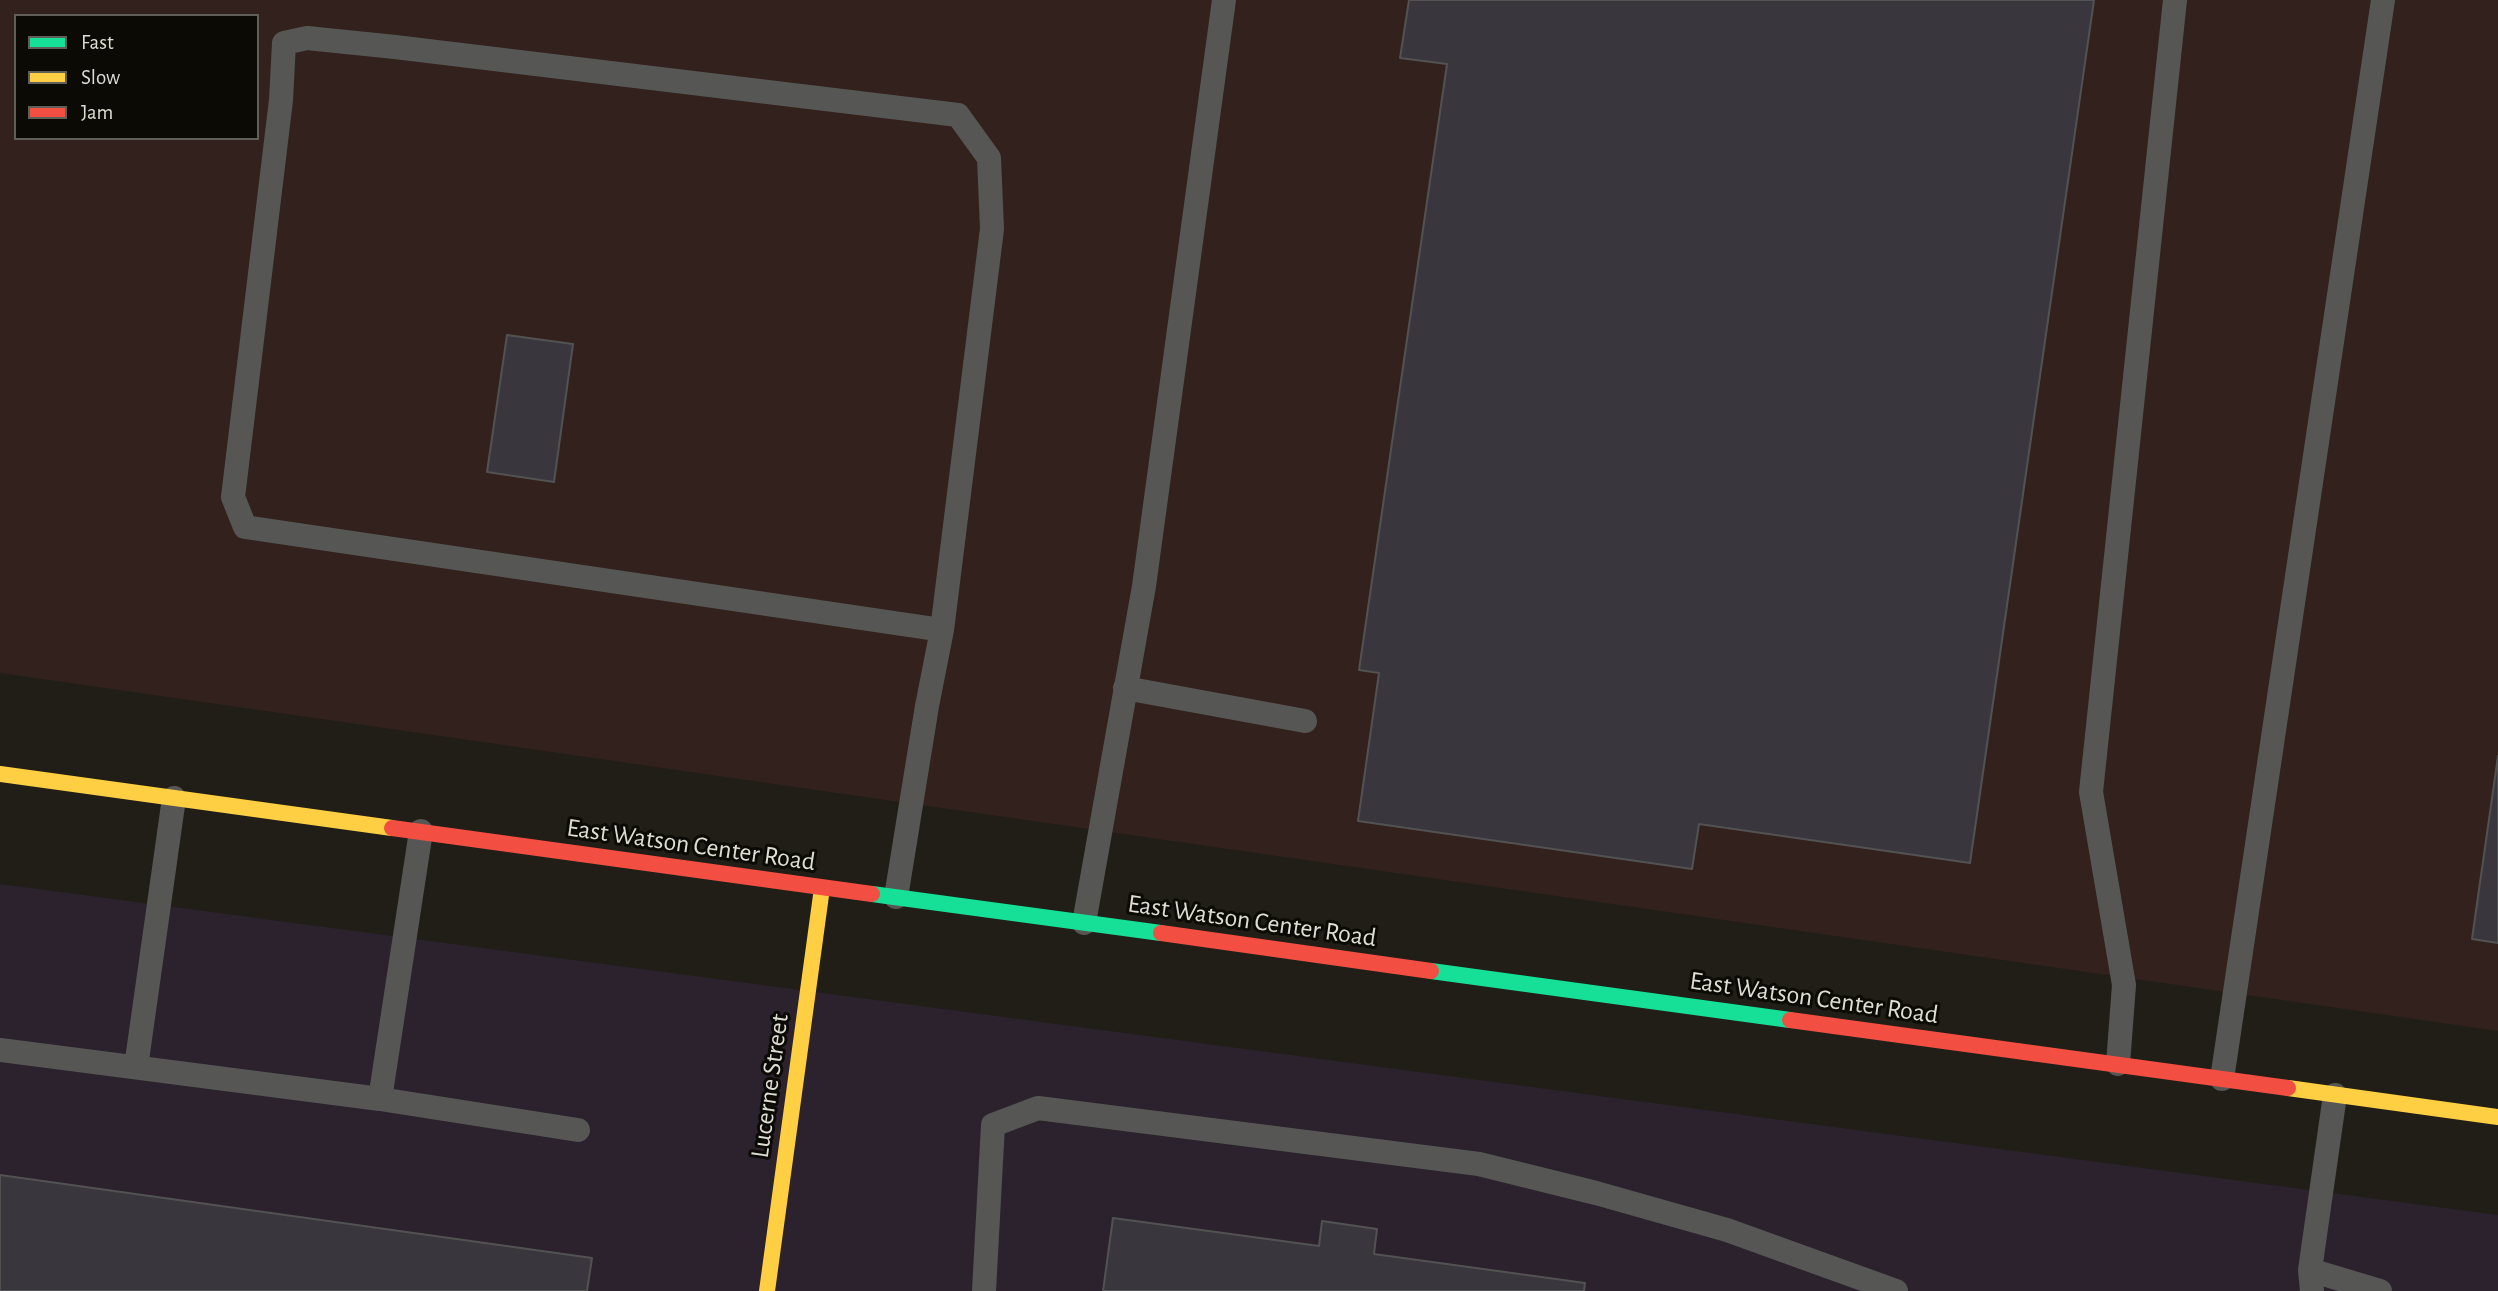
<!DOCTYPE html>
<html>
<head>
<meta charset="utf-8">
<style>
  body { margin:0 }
  #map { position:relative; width:2498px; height:1291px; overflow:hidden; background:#201e17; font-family:"Alegreya Sans",sans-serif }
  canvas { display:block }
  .legend { position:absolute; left:14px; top:14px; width:245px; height:126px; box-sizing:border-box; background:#0b0a05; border:2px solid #605e58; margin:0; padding:9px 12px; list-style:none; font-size:21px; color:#dfdcd4 }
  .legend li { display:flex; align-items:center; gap:14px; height:35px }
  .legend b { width:35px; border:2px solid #605e58 }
</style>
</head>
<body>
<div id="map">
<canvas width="2498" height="1291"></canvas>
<ul class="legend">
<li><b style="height:9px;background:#16e098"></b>Fast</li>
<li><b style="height:9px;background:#ffcf43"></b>Slow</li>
<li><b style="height:9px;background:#f24e42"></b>Jam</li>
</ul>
</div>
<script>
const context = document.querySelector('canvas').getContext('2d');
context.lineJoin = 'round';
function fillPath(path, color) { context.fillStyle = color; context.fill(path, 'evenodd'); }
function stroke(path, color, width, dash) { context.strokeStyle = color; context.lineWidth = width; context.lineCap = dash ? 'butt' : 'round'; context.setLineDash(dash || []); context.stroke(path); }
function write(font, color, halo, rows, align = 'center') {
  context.font = font + ' "Alegreya Sans",sans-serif'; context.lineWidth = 6; context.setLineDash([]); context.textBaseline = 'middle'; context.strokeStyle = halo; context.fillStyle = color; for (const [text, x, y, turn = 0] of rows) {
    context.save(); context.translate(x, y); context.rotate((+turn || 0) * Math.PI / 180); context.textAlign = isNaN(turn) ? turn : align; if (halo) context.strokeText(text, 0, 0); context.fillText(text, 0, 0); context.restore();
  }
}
fillPath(new Path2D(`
  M0 884 2498 1215V1291H0Z`), '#2b222d');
fillPath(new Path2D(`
  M0 0H2498V1031L0 673ZM16 16H257V138H16Z`), '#32211c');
const building = new Path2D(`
  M1409 0H2094L1970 863 1699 824 1692 869 1358 821 1379 673 1359 670 1447 64 1400 58Z
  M507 335 573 344 554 482 487 472Z
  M2498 756V943L2472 939Z
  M0 1175 592 1258 587 1291H0Z
  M1113 1218 1319 1246 1322 1221 1377 1229 1374 1254 1585 1283 1584 1291H1103Z`);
fillPath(building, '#3a363e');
stroke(building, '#535252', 2);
stroke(new Path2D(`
  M1125 688 1305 721
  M896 897 927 706 942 630 992 229 989 158 958 115 395 47 307 38 284 43 281 100 233 497 245 527 942 630
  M1084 923 1144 586 1224 0
  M0 1050 380 1099 578 1130
  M2118 1064 2124 985 2091 792 2175 0
  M136 1067 174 798
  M2222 1079 2383 0
  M380 1099 421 831
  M2310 1270 2380 1291
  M984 1291 993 1125 1038 1108 1479 1164 1596 1193 1727 1230 1896 1291
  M2312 1291 2310 1270 2335 1095`), '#565754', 24);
stroke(new Path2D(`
  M872 894 1161 933
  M1431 971 1790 1020`), '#16e098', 16);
stroke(new Path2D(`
  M0 774 392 828
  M2288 1088 2498 1117
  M767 1291 822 888`), '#ffcf43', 16);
stroke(new Path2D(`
  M392 828 872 894
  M1161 933 1431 971
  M1790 1020 2288 1088`), '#f24e42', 16);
write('26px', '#dfdcd4', '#0b0a05', [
  ["East Watson Center Road",691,845,8],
  ["East Watson Center Road",1252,921,8],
  ["East Watson Center Road",1814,998,8],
  ["Lucerne Street",770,1086,-82]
]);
</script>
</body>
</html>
